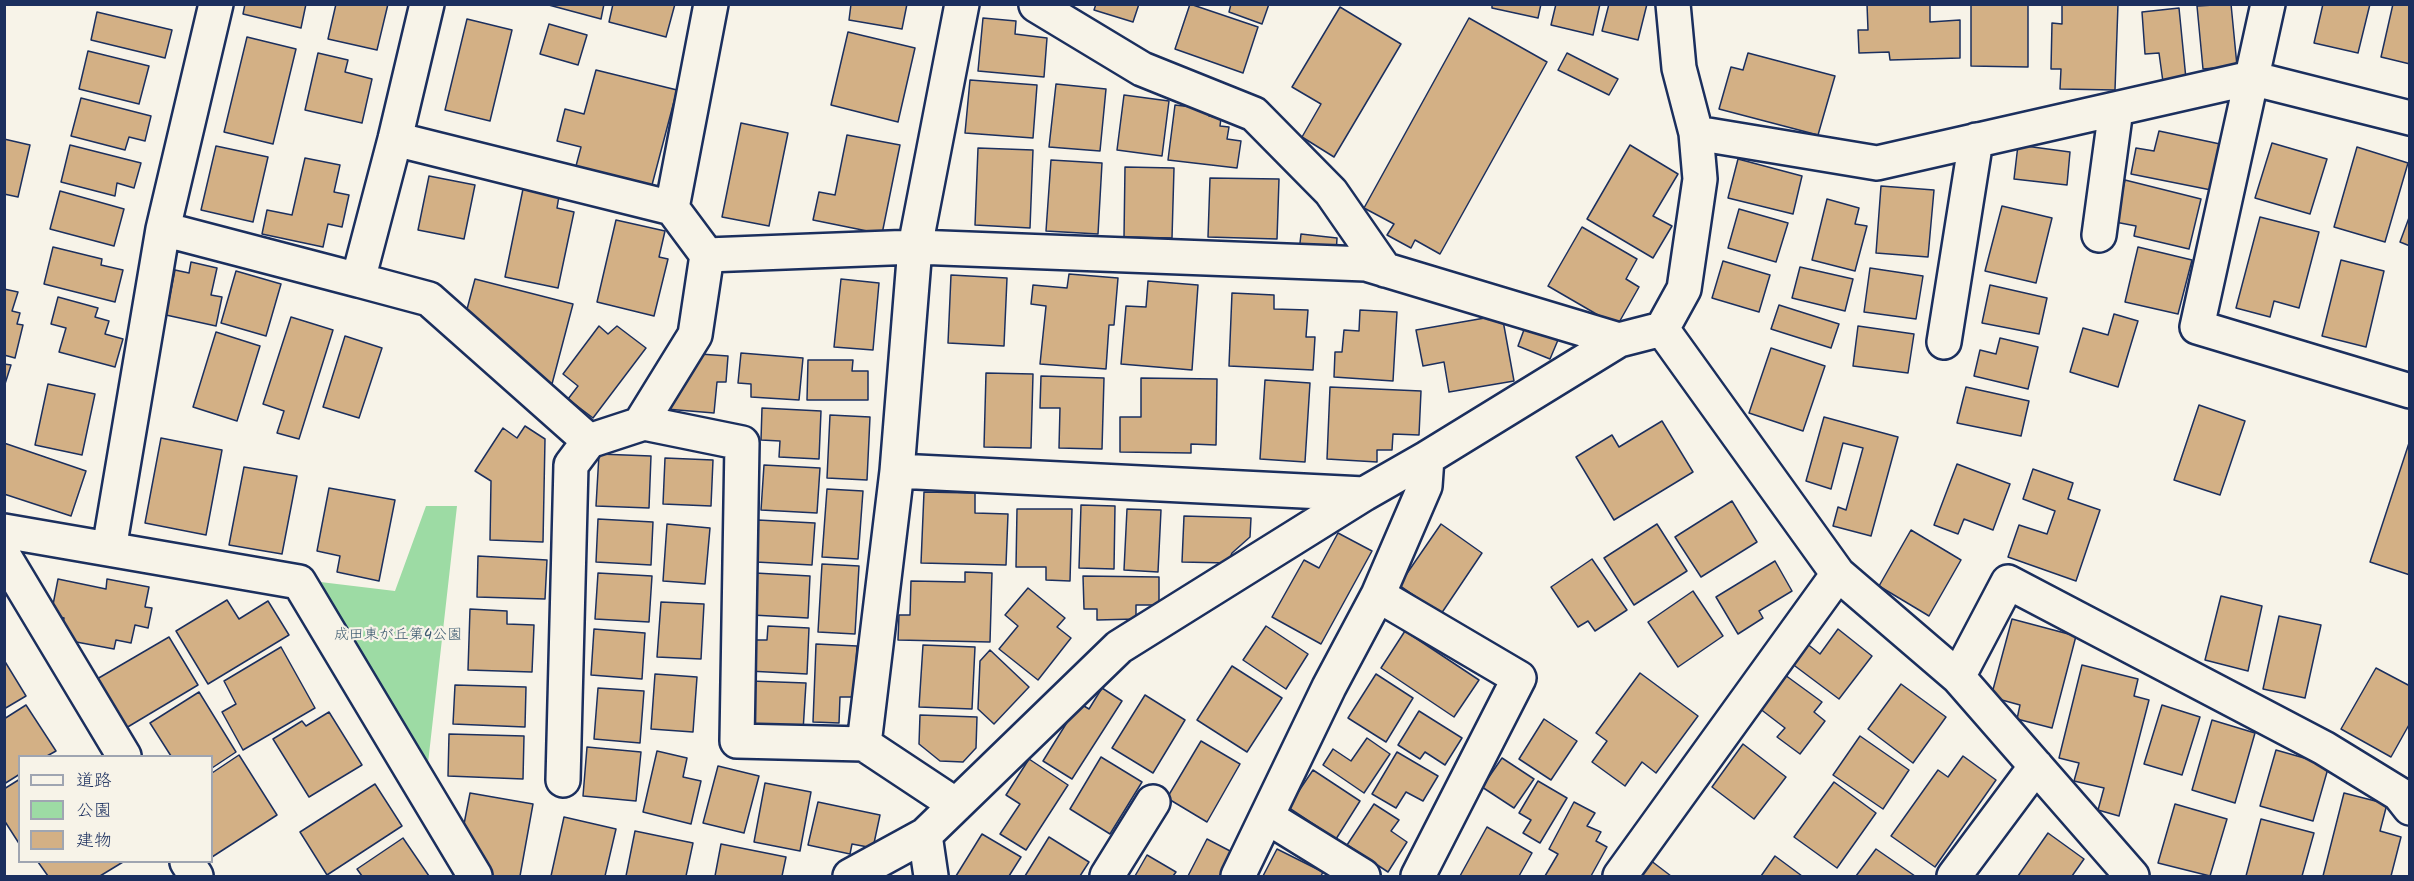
<!DOCTYPE html>
<html>
<head>
<meta charset="utf-8">
<style>
  body { margin:0 }
  #map { position:relative; width:2414px; height:881px; overflow:hidden; background:#f7f3e8; font-family:Kalam,"Klee One",sans-serif }
  canvas { display:block }
  .frame { position:absolute; inset:0; border:6px solid #1b2f5e; pointer-events:none }
  .legend { position:absolute; left:18px; top:755px; width:195px; height:108px; box-sizing:border-box; background:#f7f3e8; border:2px solid #9fa5b1; margin:0; padding:8px 10px; list-style:none; font-size:18px; color:#1b2f5e }
  .legend li { display:flex; align-items:center; gap:12px; height:30px }
  .legend b { width:30px; border:2px solid #9fa5b1 }
</style>
</head>
<body>
<div id="map">
<canvas width="2414" height="881"></canvas>
<div class="frame"></div>
<ul class="legend">
<li><b style="height:8px;background:#f7f3e8"></b>道路</li>
<li><b style="height:16px;background:#9ddba4"></b>公園</li>
<li><b style="height:16px;background:#d3b085"></b>建物</li>
</ul>
</div>
<script>
const context = document.querySelector('canvas').getContext('2d');
context.lineJoin = 'round';
function fillPath(path, color) { context.fillStyle = color; context.fill(path, 'evenodd'); }
function stroke(path, color, width, dash) { context.strokeStyle = color; context.lineWidth = width; context.lineCap = dash ? 'butt' : 'round'; context.setLineDash(dash || []); context.stroke(path); }
function write(font, color, halo, rows, align = 'center') {
  context.font = font + ' Kalam,"Klee One",sans-serif'; context.lineWidth = 4.5; context.setLineDash([]); context.textBaseline = 'middle'; context.strokeStyle = halo; context.fillStyle = color; for (const [text, x, y, turn = 0] of rows) {
    context.save(); context.translate(x, y); context.rotate((+turn || 0) * Math.PI / 180); context.textAlign = isNaN(turn) ? turn : align; if (halo) context.strokeText(text, 0, 0); context.fillText(text, 0, 0); context.restore();
  }
}
fillPath(new Path2D(`
  M426 506H457L427 772 312 581 395 591Z`), '#9ddba4');
const building = new Path2D(`
  M245 4H306L301 28 243 14Z
  M336 4H388L377 50 328 39Z
  M545 4H604L601 19Z
  M613 4H675L666 37 609 22Z
  M851 4H907L902 29 849 20Z
  M1096 4H1139L1133 22 1094 10Z
  M1190 4 1258 27 1243 73 1175 49Z
  M1231 4H1269L1262 24 1229 12Z
  M1492 4H1541L1538 18 1492 8Z
  M1556 4H1600L1593 35 1551 25Z
  M1609 4H1647L1638 40 1602 31Z
  M1867 4H1930V22L1960 20V58L1890 60 1889 52 1859 53 1858 30H1868Z
  M1971 4H2028V67L1971 66Z
  M2062 4H2118L2115 90 2060 89 2061 69H2051L2052 23 2062 24Z
  M2231 4 2237 66 2203 69 2197 6Z
  M2323 4H2370L2358 53 2314 43Z
  M2393 4H2410V64L2381 57Z
  M1340 7 1401 44 1334 157 1302 137 1321 104 1292 87Z
  M2179 8 2186 79 2163 82 2159 53 2145 54 2142 12Z
  M97 12 172 30 165 58 91 40Z
  M983 18 1016 21 1015 34 1047 38 1044 77 978 71Z
  M1469 18 1547 62 1440 254 1415 240 1411 248 1387 235 1394 224 1364 208Z
  M467 19 512 30 490 121 445 110Z
  M549 24 587 35 578 65 540 54Z
  M848 32 915 48 898 122 831 105Z
  M247 37 296 49 273 144 224 132Z
  M88 51 149 66 139 104 79 89Z
  M318 53 348 60 345 72 372 79 362 123 305 110Z
  M1567 53 1618 79 1609 95 1558 70Z
  M1748 53 1835 76 1818 135 1719 109 1731 67 1743 70Z
  M596 70 677 90 652 185 576 166 581 147 557 141 565 109 584 114Z
  M970 80 1037 85 1033 138 965 133Z
  M1056 84 1106 89 1100 151 1049 147Z
  M1124 95 1169 101 1162 156 1117 150Z
  M81 98 151 116 145 141 129 137 125 150 71 136Z
  M1175 105 1209 109V116L1221 118 1220 126 1229 127 1227 139 1241 141 1237 168 1168 160Z
  M741 123 788 133 769 226 722 217Z
  M2159 131 2220 144 2211 190 2131 174 2136 148 2154 151Z
  M847 135 900 145 882 234 813 220 819 192 835 195Z
  M4 139 30 145 18 197 4 194Z
  M2272 143 2327 159 2310 214 2255 198Z
  M70 145 141 163 134 188 117 183 115 196 61 182Z
  M1630 145 1678 174 1653 216 1672 226 1653 258 1587 219Z
  M2018 145 2070 152 2067 185 2014 179Z
  M216 146 268 157 253 222 201 210Z
  M2357 147 2408 163 2385 242 2334 227Z
  M978 148 1033 150 1030 228 975 225Z
  M305 158 340 165 334 192 349 195 342 227 328 224 323 247 262 234 267 210 292 215Z
  M1738 159 1802 176 1793 214 1728 198Z
  M1051 160 1102 163 1098 234 1046 231Z
  M1125 167 1174 168 1172 238 1124 237Z
  M429 176 475 185 464 239 418 230Z
  M1210 178 1279 179 1277 239 1208 237Z
  M2125 180 2201 199 2189 249 2134 236 2136 226 2115 222Z
  M1881 186 1934 190 1928 257 1876 253Z
  M523 189 559 196 557 208 574 212 558 288 505 277Z
  M60 191 124 209 114 246 50 229Z
  M1827 199 1859 208 1855 224 1867 226 1855 271 1812 260Z
  M2002 206 2052 218 2036 283 1985 271Z
  M1739 209 1788 223 1776 262 1728 248Z
  M2410 215V246L2400 242Z
  M2260 217 2319 232 2299 308 2274 301 2270 317 2236 308Z
  M616 220 665 231 659 257 668 259 654 316 597 302Z
  M1582 227 1637 259 1626 279 1639 287 1617 326 1548 286Z
  M1301 234 1337 238 1336 255 1299 252Z
  M53 247 102 259 101 265 123 270 115 302 44 284Z
  M2138 247 2192 260 2178 314 2125 302Z
  M2341 260 2384 271 2366 347 2322 336Z
  M1723 261 1770 275 1759 312 1712 298Z
  M191 262 217 268 211 295 222 297 216 326 166 315 175 270 189 273Z
  M1800 267 1853 279 1845 311 1792 298Z
  M1870 268 1923 276 1916 319 1864 312Z
  M236 271 281 284 266 336 221 323Z
  M1069 274 1118 278 1114 325H1109L1106 369 1040 364 1046 306 1031 304 1033 285 1067 288Z
  M951 275 1007 278 1004 346 948 343Z
  M475 279 573 304 552 384 466 313Z
  M841 279 879 283 873 350 834 347Z
  M1148 281 1198 285 1192 370 1121 364 1126 306 1146 307Z
  M1990 285 2047 298 2039 334 1982 323Z
  M4 289 18 292 12 311 20 313 17 324 23 325 15 358 4 355Z
  M1232 293 1274 295V309L1308 310 1306 337H1315L1313 370 1229 366Z
  M58 297 98 308 95 317 109 321 105 334 123 339 115 367 59 352 66 328 51 324Z
  M1779 305 1839 324 1831 348 1771 329Z
  M1360 310 1397 312 1393 381 1334 377 1335 352H1342L1344 330 1359 331Z
  M2114 314 2138 321 2118 387 2070 372 2083 328 2108 335Z
  M1502 315 1514 381 1449 392 1444 362 1423 366 1416 330Z
  M291 317 333 330 299 439 277 433 284 411 263 404Z
  M599 326 608 334 617 326 646 348 593 418 568 399 578 386 563 374Z
  M1858 326 1914 334 1908 373 1853 366Z
  M1525 327 1558 340 1550 359 1518 346Z
  M216 332 260 346 237 421 193 407Z
  M345 336 382 348 359 418 323 407Z
  M2000 338 2038 347 2028 389 1974 376 1980 350 1996 354Z
  M1771 348 1825 366 1803 431 1749 413Z
  M741 353 803 358 799 400 751 397V384L738 383Z
  M700 354 728 356 726 382H717L714 413 666 409Z
  M808 360H853L852 371H868V400H807Z
  M4 364 11 365 4 387Z
  M986 373 1033 374 1031 448 984 447Z
  M1041 376 1104 378 1102 449 1059 448 1060 408H1040Z
  M1141 378 1217 379 1216 445 1191 444V453L1120 452V417H1141Z
  M1265 380 1310 383 1305 462 1260 459Z
  M48 384 95 394 82 455 35 445Z
  M1330 387 1421 391 1419 435 1393 434 1392 450H1377V462L1327 459Z
  M1966 387 2029 401 2021 436 1957 423Z
  M2199 405 2245 421 2220 495 2174 480Z
  M762 408 821 411 819 459 779 457 780 441 761 440Z
  M830 415 870 417 867 480 827 478Z
  M1824 417 1898 437 1871 536 1833 526 1838 507 1846 510 1863 448 1843 443 1831 489 1806 481Z
  M1662 421 1693 472 1614 520 1576 457 1612 435 1619 447Z
  M525 426 545 439 543 542 490 540 491 481 475 471 503 428 517 438Z
  M161 438 222 450 206 535 145 523Z
  M4 443 86 471 71 516 4 494Z
  M2409 443H2410V575L2370 562Z
  M599 454 651 456 649 508 596 506Z
  M665 458 713 460 711 506 663 504Z
  M1957 464 2010 484 1993 530 1964 519 1958 534 1934 525Z
  M764 465 820 468 817 513 761 510Z
  M244 467 297 476 282 554 229 545Z
  M2033 469 2073 483 2068 499 2100 510 2076 581 2008 557 2019 525 2047 534 2055 511 2023 499Z
  M329 488 395 500 379 581 337 572 340 556 317 551Z
  M827 489 863 491 858 559 822 557Z
  M924 492 975 493V513L1008 514 1006 565 921 563Z
  M1732 501 1757 542 1701 577 1675 537Z
  M1081 505 1115 506 1114 569 1079 568Z
  M1017 509H1072L1070 581 1046 580V567H1016Z
  M1127 509 1161 510 1158 572 1124 570Z
  M1184 516 1251 518 1250 537 1232 553 1228 563 1182 562Z
  M598 519 653 522 651 565 596 562Z
  M758 520 815 523 812 565 756 562Z
  M667 524 710 528 705 584 663 581Z
  M1441 524 1482 553 1441 614 1399 585Z
  M1657 524 1687 571 1634 605 1604 558Z
  M1911 530 1961 560 1929 616 1879 586Z
  M1338 533 1372 551 1321 644 1272 617 1304 560 1319 568Z
  M478 556 547 560 545 599 477 597Z
  M1592 559 1627 610 1595 631 1588 621 1578 627 1551 587Z
  M1775 561 1792 591 1759 611 1763 618 1738 634 1716 597Z
  M822 564 859 566 855 634 818 632Z
  M965 572 992 573 990 642 898 640 899 615H910L911 581 965 582Z
  M598 573 652 576 649 622 595 619Z
  M755 573 810 576 808 618 752 615Z
  M1083 576 1159 577V605H1136V619L1097 620V609H1084Z
  M58 579 106 589 107 579 149 587 145 607 152 608 148 628 135 625 131 643 116 640 114 649 60 639 64 618 51 615Z
  M1028 588 1065 618 1057 627 1071 638 1038 680 999 649 1018 626 1005 615Z
  M1693 591 1723 636 1678 667 1648 622Z
  M2221 596 2262 606 2248 671 2205 660Z
  M227 600 239 619 268 601 289 635 208 684 176 631Z
  M661 602 704 604 701 659 657 657Z
  M470 609 507 611V624L534 625 532 672 468 670Z
  M2279 616 2321 625 2305 698 2263 689Z
  M2012 619 2076 636 2052 728 2017 719 2020 705 1991 697Z
  M768 626 809 628 807 674 748 671 749 640H767Z
  M1266 626 1308 654 1286 689 1243 660Z
  M594 629 645 633 642 679 591 675Z
  M1838 629 1872 656 1839 699 1791 663 1806 643 1820 654Z
  M1405 631 1479 680 1454 717 1381 668Z
  M169 637 198 685 126 728 97 679Z
  M816 644 857 646 854 697H840L839 723 813 722Z
  M923 645 975 647 972 709 919 707Z
  M281 647 315 708 243 750 222 712 236 704 224 681Z
  M990 650 1029 687 994 724 978 709 980 661Z
  M4 660 26 696 4 709Z
  M2082 665 2138 679 2134 696 2149 700 2119 816 2098 810 2104 788 2074 781 2079 763 2059 758Z
  M1232 666 1282 698 1247 752 1197 720Z
  M2376 668 2410 686V723L2391 757 2341 729Z
  M1640 673 1698 716 1656 773 1642 762 1625 786 1592 762 1607 741 1596 733Z
  M655 674 697 677 693 732 651 729Z
  M1376 674 1413 698 1386 742 1348 718Z
  M1785 675 1822 702 1814 712 1825 721 1800 754 1777 737 1785 728 1759 708Z
  M750 681 806 683 803 731 747 728Z
  M1901 684 1946 717 1913 763 1868 729Z
  M455 685 526 687 525 727 453 724Z
  M598 688 644 691 640 743 594 739Z
  M1102 688 1122 701 1072 779 1043 761 1079 703 1089 709Z
  M199 692 236 752 212 768V756H171L150 723Z
  M1145 695 1185 720 1153 773 1112 748Z
  M26 705 56 751 47 756H20V774L4 784V719Z
  M2162 705 2200 717 2182 775 2144 764Z
  M1419 711 1462 738 1445 765 1425 752 1420 759 1398 745Z
  M329 712 362 765 309 797 273 739 302 721 306 726Z
  M920 715 977 717 976 748 963 762 940 761 919 744Z
  M1544 719 1577 741 1551 780 1519 759Z
  M2212 720 2255 733 2235 803 2192 790Z
  M449 734 524 736 523 779 448 776Z
  M1860 736 1909 770 1883 809 1833 775Z
  M1367 738 1390 754 1364 793 1323 765 1333 749 1351 761Z
  M1201 741 1240 764 1207 822 1167 798Z
  M1743 744 1786 777 1754 819 1712 787Z
  M587 747 641 752 636 801 583 796Z
  M2276 750 2329 765 2313 821 2260 806Z
  M657 751 687 758 683 777 701 781 691 824 643 812Z
  M1397 752 1438 776 1423 801 1406 792 1396 808 1372 794Z
  M239 755 277 815 212 857V773Z
  M1963 756 1996 780 1935 867 1891 836 1938 770 1948 777Z
  M1101 757 1142 782 1110 834 1070 809Z
  M1502 758 1534 779 1514 808 1482 787Z
  M1029 759 1068 785 1026 850 1000 834 1020 804 1006 795Z
  M718 766 759 776 744 833 703 823Z
  M1313 770 1360 801 1336 839 1288 807Z
  M20 779V845L4 820V789Z
  M1538 781 1567 798 1540 843 1523 833 1531 820 1519 813Z
  M1834 782 1876 813 1837 868 1794 837Z
  M765 783 811 792 800 851 754 842Z
  M375 784 402 826 327 875 300 832Z
  M470 793 533 804 520 876H489L490 870 473 867 460 845Z
  M2344 793 2387 804 2380 831 2401 837 2391 876H2323Z
  M818 802 880 815 873 848 852 844 850 854 808 845Z
  M1574 802 1595 813 1587 826 1601 832 1596 841 1607 847 1591 876H1545L1558 854 1549 849Z
  M1374 804 1399 820 1391 831 1407 842 1388 872 1347 845Z
  M2175 804 2227 819 2210 876 2158 863Z
  M564 817 616 829 605 876H551Z
  M2261 819 2314 833 2302 876H2246Z
  M1487 827 1532 853 1519 876H1460Z
  M635 831 693 843 686 876H626Z
  M2048 833 2084 859 2072 876H2018Z
  M982 834 1021 857 1009 876H956Z
  M1049 837 1089 862 1080 876H1025Z
  M403 838 429 876H362L357 869Z
  M1207 839 1232 852 1220 876H1188Z
  M721 844 786 857 782 876H715Z
  M1277 849 1323 872 1321 876H1263Z
  M1876 849 1915 876H1856Z
  M1147 855 1176 872 1173 876H1135Z
  M1775 856 1802 876H1761Z
  M1650 860 1671 876H1638Z
  M38 862H123L100 876H48Z`);
fillPath(building, '#d3b085');
stroke(building, '#1b2f5e', 1.5);
const minor = new Path2D(`
  M216 4 163 229 358 280
  M427 4 395 139 358 280 429 299 589 441 644 423 742 443 737 741 864 744 956 805
  M2268 4 2197 327 2410 391
  M1036 5 1142 69 1254 114 1331 192 1385 270
  M1696 133 1877 163 2251 78 2410 118
  M395 139 672 208 711 4
  M672 208 707 255 915 247 962 4
  M2099 235 2116 109
  M1662 329 1838 574 1958 677 2132 876
  M1944 342 1976 140
  M640 424 695 335 707 255
  M897 471 915 247 1366 264 1619 340
  M4 531 299 582 475 876
  M109 549 163 229
  M4 556 124 756
  M1378 595 1519 678 1418 876
  M1958 677 2008 582 2324 748 2399 794 2410 808
  M864 744 897 471 1364 494
  M563 780 571 465 589 441
  M1269 818 1363 876
  M925 835 1119 647 1364 494 1427 458
  M187 862 196 876
  M850 876 925 835 931 876
  M1107 876 1153 802
  M1238 876 1329 687 1378 595 1425 486 1427 458 1619 340 1662 329 1684 289 1700 179 1696 133 1679 68 1673 4
  M1620 876 1838 574
  M1954 876 2036 766`);
stroke(minor, '#1b2f5e', 38);
stroke(minor, '#f7f3e8', 33);
write('15px', '#3c5a70', '#f7f3e8', [
  ["成田東が丘第4公園",398,636]
]);
</script>
</body>
</html>
